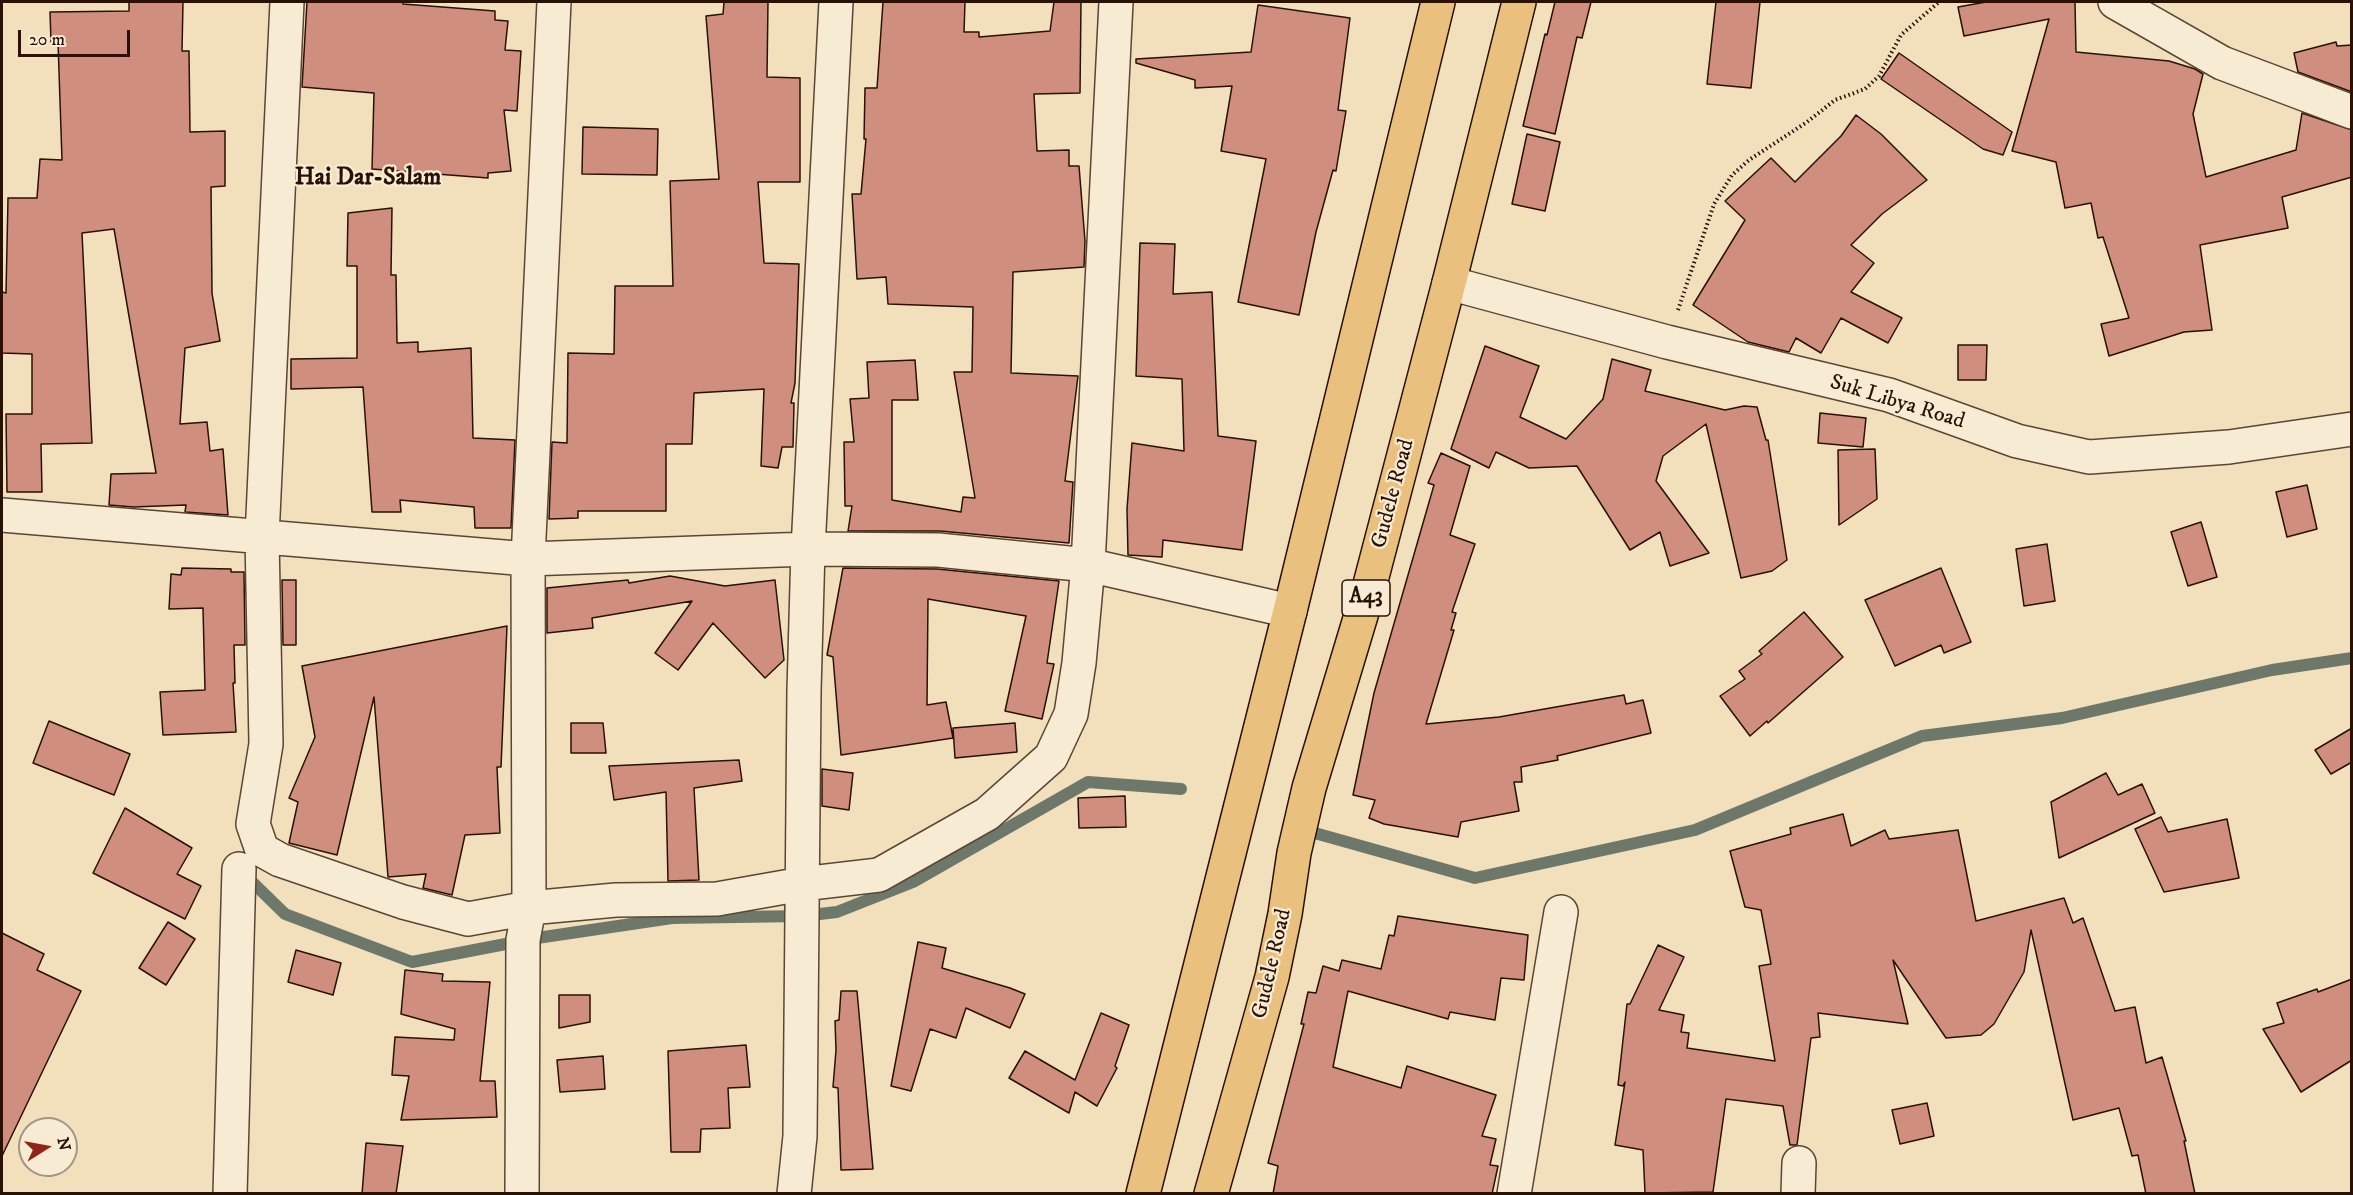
<!DOCTYPE html>
<html>
<head>
<meta charset="utf-8">
<style>
  body { margin:0 }
  #map { position:relative; width:2353px; height:1195px; overflow:hidden; background:#f2e0bd; font-family:"IM FELL DW Pica",serif }
  canvas { display:block }
  .frame { position:absolute; inset:0; border:3px solid #291105; pointer-events:none }
  .north { position:absolute; left:18px; top:1117px; width:60px; height:60px; box-sizing:border-box; background:#f7ebd4; border:2px solid #a59481; border-radius:50%; rotate:79deg; font-size:16px; font-weight:700; line-height:24px; text-align:center; color:#291105 }
  .north::after { content:''; display:block; margin:auto; width:21px; height:27px; background:#8f2418; clip-path:polygon(50% 0,100% 100%,50% 72%,0 100%) }
  .scale { position:absolute; left:18px; top:30px; width:112px; height:27px; box-sizing:border-box; border:3px solid #291105; border-top:0; padding-left:8px; font-size:18px; line-height:21px; white-space:nowrap; color:#291105; -webkit-text-stroke:4px #f7ebd4; paint-order:stroke }
</style>
</head>
<body>
<div id="map">
<canvas width="2353" height="1195"></canvas>
<div class="frame"></div>
<div class="north">N</div>
<div class="scale">20 m</div>
</div>
<script>
const context = document.querySelector('canvas').getContext('2d');
context.lineJoin = 'round';
function stroke(path, color, width, dash) { context.strokeStyle = color; context.lineWidth = width; context.lineCap = dash ? 'butt' : 'round'; context.setLineDash(dash || []); context.stroke(path); }
function fillPath(path, color) { context.fillStyle = color; context.fill(path, 'evenodd'); }
function write(font, color, halo, rows, align = 'center') {
  context.font = font + ' "IM FELL DW Pica",serif'; context.lineWidth = 4.5; context.setLineDash([]); context.textBaseline = 'middle'; context.strokeStyle = halo; context.fillStyle = color; for (const [text, x, y, turn = 0] of rows) {
    context.save(); context.translate(x, y); context.rotate((+turn || 0) * Math.PI / 180); context.textAlign = isNaN(turn) ? turn : align; if (halo) context.strokeText(text, 0, 0); context.fillText(text, 0, 0); context.restore();
  }
}
stroke(new Path2D(`
  M1304 830 1475 878 1695 830 1922 736 2062 718 2272 670 2352 658
  M245 875 285 914 412 962 537 938 672 918 802 916 837 912 913 882 1088 782 1181 789`), '#6e786a', 12);
const building = new Path2D(`
  M129 2H183L182 51H189L190 132 225 131V186L211 187 212 293 220 341 185 348 180 424 207 422 210 451 223 449 228 515 185 512 186 505 133 507 109 505 111 474 156 473 114 229 82 233 92 443 41 444 42 492H7L6 414H32V354L2 353V292L6 293 8 198H37L40 159 62 160 58 42H51L50 12 129 11Z
  M307 2H403V4L495 11V20L508 21 505 50 521 51 517 111 504 110 511 171 488 173V178L372 169 374 93 302 87Z
  M724 2H768L767 77 800 78V182H758L764 263 799 264 795 383 791 403H794L793 447H782L778 468 761 466 764 389 694 393 692 444H666V511H578V518L549 519 552 442 567 443 568 353 614 354 615 286H673L670 181 719 179 706 16 723 14Z
  M883 2H965L964 32H979V37L1050 31 1054 2H1081L1080 93 1034 94 1037 151 1069 150V166H1079L1085 241 1084 267 1013 272 1011 373 1078 376 1065 481 1073 482 1069 543 940 531H848L852 506H845L844 442H854L850 399 869 398 867 362 915 360 918 400H892V500L961 512 963 497 975 498 954 372H972L973 307 888 304 886 277 857 279 852 194H861L866 139H864L865 88H877Z
  M1555 2H1591L1582 38 1577 37 1555 134 1523 126 1545 34 1547 35Z
  M1716 2H1760L1751 88 1707 84Z
  M1986 2H2075L2076 52 2169 61 2195 69 2203 74 2193 114 2206 177 2296 150 2302 113 2352 130V177L2282 197 2288 228 2200 245 2212 330 2184 332 2109 356 2101 324 2129 318 2103 237 2098 238 2091 203 2065 208 2056 162 2012 151 2049 19 1964 36 1958 7Z
  M1258 5 1350 18 1338 110 1346 111 1336 171 1333 170 1316 232 1299 315 1238 302 1266 159 1221 151 1232 86 1195 88V80L1136 63V59L1251 52Z
  M2336 42 2337 46 2352 45V92L2298 72 2294 53Z
  M1899 53 2012 132 2003 155 1983 149 1881 79Z
  M1856 115 1881 134 1927 180 1882 214 1851 245 1874 263 1851 292 1902 318 1888 343 1841 318 1821 353 1796 338 1789 352 1748 342 1693 305 1745 220 1725 201 1771 158 1795 182 1841 136Z
  M583 127 658 129 657 175 582 174Z
  M1527 134 1560 142 1545 211 1512 204Z
  M392 208 391 275H396L397 343 418 342V352L471 348 473 438 515 440 511 528H475L474 507 400 500 401 512H372L363 387 291 389V359L357 358V266H347L348 213Z
  M1140 243 1175 244 1173 294 1212 292 1218 436 1256 441 1242 550 1163 540 1162 557 1128 555 1127 509 1132 443 1184 451 1182 379 1136 376Z
  M1958 345H1987L1986 380H1958Z
  M1485 346 1539 366 1520 417 1566 439 1603 399 1612 359 1651 370 1645 391 1725 410 1744 406 1757 407 1766 440H1768L1787 560 1772 571 1741 578 1706 424 1663 456 1656 481 1709 553 1670 566 1660 532 1630 550 1577 466 1529 468 1496 452 1489 468 1451 449Z
  M1820 413 1866 418 1863 447 1818 443Z
  M1875 449 1877 499 1839 525 1838 450Z
  M1441 453 1470 466 1450 535 1475 544 1452 612 1456 613 1451 630H1454L1426 724 1499 717 1624 695 1626 704 1643 700 1651 733 1557 756 1558 760 1521 767 1522 782H1514L1519 811 1461 822 1458 837 1384 824 1369 818 1375 800 1353 795 1374 693 1434 485 1428 483Z
  M2307 485 2317 529 2287 537 2276 492Z
  M2201 522 2217 577 2188 586 2171 532Z
  M2047 544 2055 601 2024 606 2016 549Z
  M182 568 231 569V572H244L245 645H234L235 683H233L236 732 163 735 160 692 205 690 203 608 169 609 171 574 181 575Z
  M843 568 937 569 1059 581 1047 663 1054 664 1042 719 1005 711 1026 616 928 599 927 705 946 702 953 738 841 755 833 657 827 655Z
  M1941 568 1971 642 1944 653 1941 645 1895 666 1865 600Z
  M670 576 725 586 775 580 784 660 765 678 713 623 678 670 655 653 692 601 592 618 593 628 547 633V588L628 580 629 583Z
  M282 580H296V645H283Z
  M1804 612 1843 657 1768 723 1767 721 1750 736 1720 696 1745 679 1739 671 1762 654 1759 651Z
  M507 626 501 767H497L500 833 465 835 452 895 423 888 426 874 388 877 374 697 337 855 289 843 298 802 289 798 315 737 302 666Z
  M49 721 130 754 114 795 33 763Z
  M571 723H603L606 753H571Z
  M1015 723 1017 752 955 758 953 728Z
  M2352 728V762L2331 774 2315 750Z
  M739 760 742 781 694 788 699 880 668 881 666 792 614 800 609 766Z
  M822 769 853 773 849 810 822 806Z
  M2106 773 2118 795 2142 784 2155 813 2059 858 2051 802Z
  M1125 796 1126 827 1079 828 1078 798Z
  M125 808 192 848 177 874 201 886 185 919 93 873Z
  M1843 814 1851 846 1885 830 1889 839 1958 830 1976 921 2064 898 2073 923 2083 918 2115 1011 2135 1007 2146 1063 2162 1057 2186 1141H2184L2195 1194H2146L2138 1155 2132 1156 2119 1108 2073 1120 2031 930 2024 972 1994 1024 1981 1035 1946 1038 1893 960 1908 1024 1818 1013 1820 1037 1811 1038 1797 1145H1790L1783 1106 1726 1099 1713 1192 1645 1193 1643 1150 1615 1145 1625 1082 1623 1086 1618 1085 1627 1004H1630L1658 945 1684 957 1659 1010 1684 1015 1681 1032 1689 1033 1687 1048 1775 1061 1759 966 1771 964 1761 910 1745 907 1730 851 1791 834 1790 828Z
  M2161 817 2168 832 2227 819 2239 878 2164 892 2135 829Z
  M1398 916 1528 935 1524 980 1501 978 1495 1020 1450 1012 1448 1019 1348 991 1333 1067 1401 1088 1407 1066 1496 1095 1482 1136 1496 1139 1490 1165 1498 1166 1492 1194H1273L1278 1166 1268 1163 1304 1024H1301L1308 992 1316 993 1323 966 1339 971 1342 960 1381 969 1389 935 1394 936Z
  M168 922 195 939 166 985 139 968Z
  M2 933 44 954 37 970 81 991 2 1156Z
  M918 942 946 948 942 968 1010 988 1025 994 1010 1028 966 1008 956 1038 930 1029 911 1091 891 1086Z
  M296 950 341 963 333 995 288 982Z
  M405 970 443 974 442 981 490 982 480 1081H495L497 1117 401 1120 409 1076 392 1075 395 1037 454 1040 455 1029 401 1014Z
  M2352 979V1060L2301 1092 2263 1029 2284 1023 2277 1003 2317 989 2318 992Z
  M841 991H857L873 1169 841 1170 838 1088 833 1087 836 1050 835 1021 839 1020Z
  M559 995H590V1022L559 1028Z
  M1101 1013 1129 1025 1115 1066 1117 1068 1097 1106 1075 1092 1069 1113 1009 1078 1025 1051 1075 1080Z
  M746 1045 750 1087 728 1088 730 1128 701 1129 700 1152H671L668 1051Z
  M603 1056 605 1089 560 1092 557 1060Z
  M1927 1103 1934 1136 1900 1144 1892 1110Z
  M366 1143 403 1146 396 1194H362Z`);
fillPath(building, '#d08e7f');
stroke(building, '#291105', 1.5);
const minor = new Path2D(`
  M287 2 262 537 266 744 253 824 262 850 280 860 403 902 468 919 529 908 616 900 717 899 802 884 879 875 987 814 1051 757 1071 714 1079 663 1088 565 1116 2
  M2115 2 2222 63 2352 112
  M1449 283 1667 342 1889 395 2017 441 2089 457 2229 447 2352 429
  M2 515 528 559 808 549 938 550 1088 565 1290 611
  M230 1194 239 869
  M522 1194 523 940 529 908 528 559 554 2
  M794 1194 800 1136 804 691 808 549 836 2
  M1514 1194 1561 912
  M1798 1194 1799 1163`);
const trunk = new Path2D(`
  M1143 1194 1290 611 1438 2
  M1211 1194 1272 977 1285 914 1294 853 1309 788 1368 592 1449 283 1519 2`);
stroke(minor, '#5b4533', 36);
stroke(trunk, '#291105', 36);
stroke(new Path2D(`
  M1678 310 1714 204 1732 175 1749 160 1807 122 1835 100 1865 89 1879 76 1901 35 1939 2`), '#291105', 4, [1.5, 3]);
stroke(minor, '#f7ebd4', 33);
stroke(trunk, '#e9c07e', 33);
for (const [x, y, w] of [
  [1366,598,48]
]) { const box = new Path2D(); box.roundRect(x - w / 2, y - 18, w, 36, 4.5); context.fillStyle = '#f7ebd4'; context.fill(box); stroke(box, '#291105', 1.5); }
write('bold 21px', '#291105', null, [
  ["A43",1366,598]
]);
write('22px', '#291105', '#f7ebd4', [
  ["Suk Libya Road",1897,403,17],
  ["Gudele Road",1394,494,-75],
  ["Gudele Road",1273,964,-77]
]);
write('bold 24px', '#291105', '#f7ebd4', [
  ["Hai Dar-Salam",368,179]
]);
</script>
</body>
</html>
